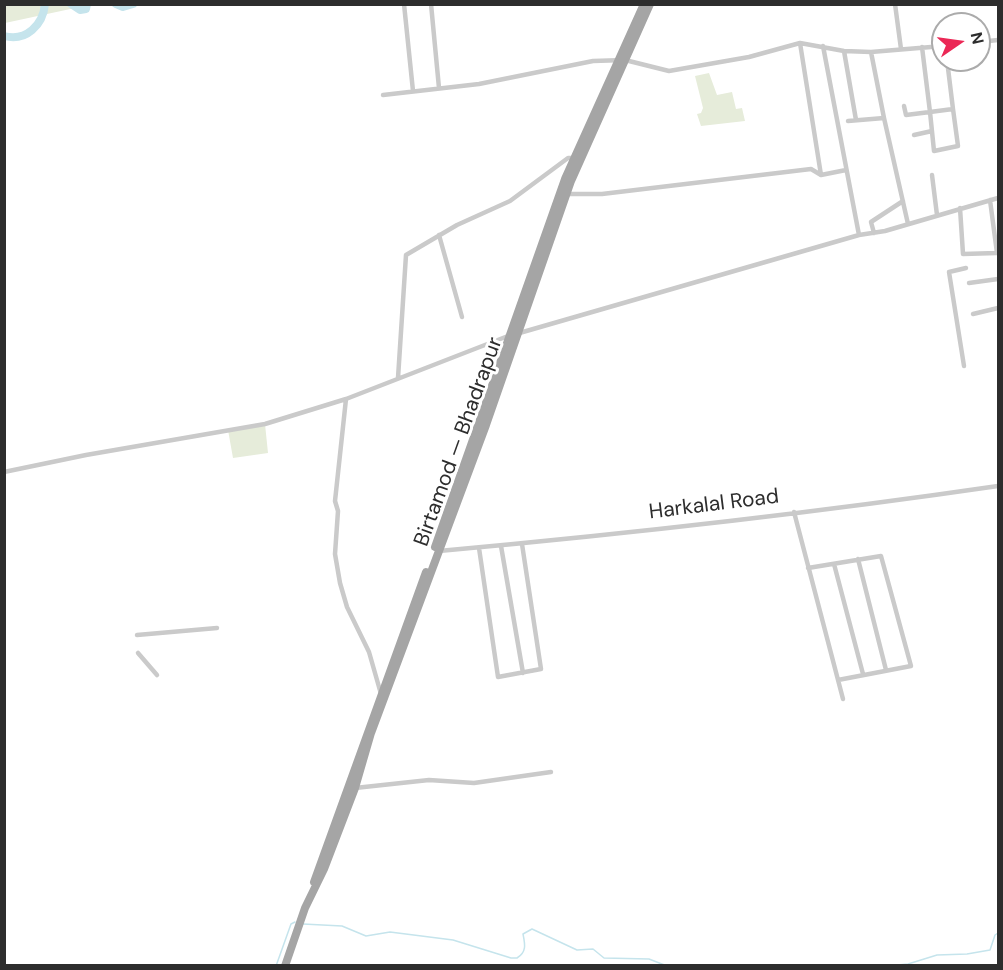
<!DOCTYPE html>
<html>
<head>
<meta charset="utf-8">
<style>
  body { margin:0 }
  #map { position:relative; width:1003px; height:970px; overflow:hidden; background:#fff; font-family:"DM Sans",sans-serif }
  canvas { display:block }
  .frame { position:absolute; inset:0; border:6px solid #2d2d2d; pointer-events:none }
  .north { position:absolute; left:931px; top:12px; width:60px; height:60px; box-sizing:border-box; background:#fff; border:2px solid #ababab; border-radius:50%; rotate:77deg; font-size:16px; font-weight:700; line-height:24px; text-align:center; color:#2d2d2d }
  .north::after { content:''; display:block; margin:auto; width:21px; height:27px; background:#eb2856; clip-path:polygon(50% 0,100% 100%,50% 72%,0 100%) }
</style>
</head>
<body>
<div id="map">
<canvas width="1003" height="970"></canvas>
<div class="frame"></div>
<div class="north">N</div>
</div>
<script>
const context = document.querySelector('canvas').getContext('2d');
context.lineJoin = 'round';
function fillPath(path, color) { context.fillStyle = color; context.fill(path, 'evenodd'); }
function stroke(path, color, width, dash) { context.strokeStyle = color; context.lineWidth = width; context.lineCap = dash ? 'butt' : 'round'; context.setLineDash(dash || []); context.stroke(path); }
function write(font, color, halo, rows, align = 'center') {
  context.font = font + ' "DM Sans",sans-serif'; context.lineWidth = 6; context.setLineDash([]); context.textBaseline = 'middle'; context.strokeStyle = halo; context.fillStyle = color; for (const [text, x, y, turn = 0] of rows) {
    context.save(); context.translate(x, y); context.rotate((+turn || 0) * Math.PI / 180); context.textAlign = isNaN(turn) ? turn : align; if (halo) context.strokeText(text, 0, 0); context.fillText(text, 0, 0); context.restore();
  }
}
fillPath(new Path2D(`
  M5 4H89V5L5 23Z
  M709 73 717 95 732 92 736 109 742 108 745 121 701 126 697 114 701 113 703 108 695 76Z
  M265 424 268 453 233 458 228 430Z`), '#e6ecda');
stroke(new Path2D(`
  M303 924 342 926 366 936 390 932 453 940 511 958H517C527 952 525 944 523 934L532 929 577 950 593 949 604 958 649 959 667 966
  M276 966 291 924 295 922
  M887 966 908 964 937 955 967 954 990 950 995 935 998 933`), '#c5e4ec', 1.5);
stroke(new Path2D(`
  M71 4 80 10 86 9 87 4
  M116 4 123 7 133 4
  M4 36C26 42 43 25 45 4`), '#c5e4ec', 8);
stroke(new Path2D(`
  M404 4 413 91
  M431 4 439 88
  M895 4 901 49
  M979 42 998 40
  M823 46 859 235
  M844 51 856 120
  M947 60 953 109
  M383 95 479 84 593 61 625 60 669 71 749 57 800 43 844 51 871 52 943 46
  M904 106 906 115 930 112 922 47
  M953 109 958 146 934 151 930 112Z
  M884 118 908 224
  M848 121 884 118 871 52
  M914 135 932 131
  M821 175 846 170
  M932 175 937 215
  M566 194H602L811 169 821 175 800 43
  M960 208 963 254 997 253 990 200
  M874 233 871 222 903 201
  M439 235 462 317
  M969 283 998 279
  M973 314 998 308
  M516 334 859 235 885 231 998 198
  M964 366 949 272 966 268
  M398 378 406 255 457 225 510 201 568 158H574
  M346 399 335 501 338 511 335 554 340 583 347 607 369 652 381 694
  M4 472 86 455 265 424 346 399 508 336
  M794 512 843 699
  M501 546 523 673
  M479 548 498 677 541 669 522 544
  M439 551C626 534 813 513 998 486
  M858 559 886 670
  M834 564 863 674
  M808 568 881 556 911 666 838 680
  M137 635 217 628
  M138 653 157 675
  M355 788 429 780 474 783 551 772`), '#cacaca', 4.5);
stroke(new Path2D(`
  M435 547 565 179 644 4
  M314 882 426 572
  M285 966 305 908 324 869 355 788 371 733 486 425 571 181 650 4`), '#a5a5a5', 8);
write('21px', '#2d2d2d', '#fff', [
  ["Birtamod — Bhadrapur",459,442,-70],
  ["Harkalal Road",714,505,-7]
]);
</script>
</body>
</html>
